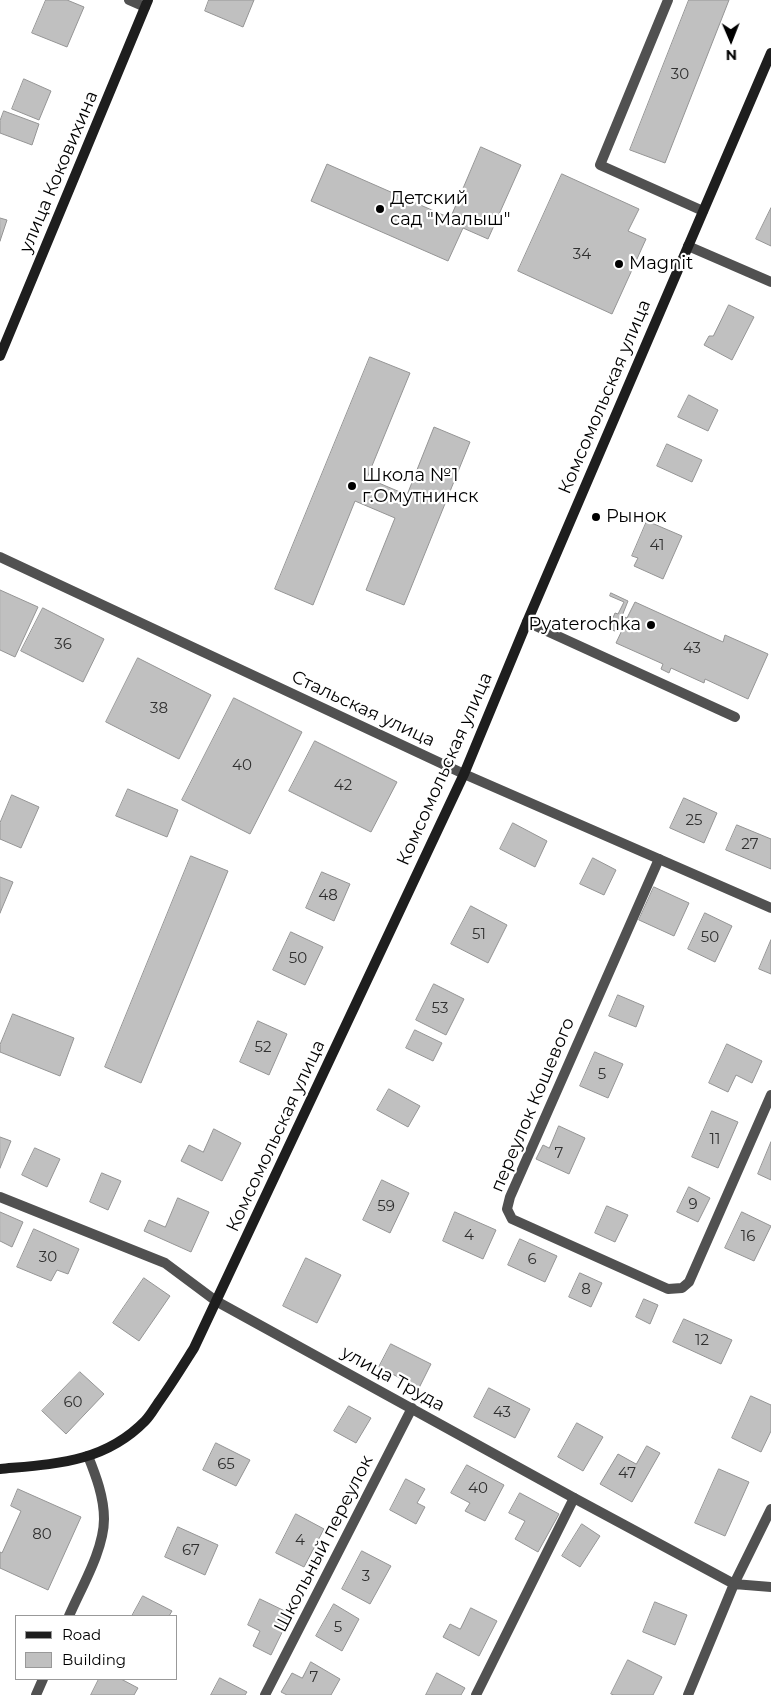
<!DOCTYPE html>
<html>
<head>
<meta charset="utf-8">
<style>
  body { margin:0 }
  #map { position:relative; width:771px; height:1695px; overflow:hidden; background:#fff; font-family:Montserrat,sans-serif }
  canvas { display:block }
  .legend { position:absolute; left:15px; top:1615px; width:162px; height:65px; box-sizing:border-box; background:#fff; border:1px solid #999; margin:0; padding:6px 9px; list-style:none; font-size:15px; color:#000 }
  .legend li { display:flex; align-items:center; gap:10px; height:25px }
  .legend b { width:25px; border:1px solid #999 }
  .north { position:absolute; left:706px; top:15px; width:50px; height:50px; -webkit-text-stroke:4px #fff; paint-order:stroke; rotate:179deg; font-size:14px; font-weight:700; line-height:20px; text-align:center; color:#000 }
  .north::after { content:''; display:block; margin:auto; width:18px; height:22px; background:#000; clip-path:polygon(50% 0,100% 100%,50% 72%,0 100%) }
</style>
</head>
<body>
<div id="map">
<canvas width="771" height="1695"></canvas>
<ul class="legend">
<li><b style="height:6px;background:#1e1e1e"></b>Road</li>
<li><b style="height:14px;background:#c0c0c0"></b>Building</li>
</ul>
<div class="north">N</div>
</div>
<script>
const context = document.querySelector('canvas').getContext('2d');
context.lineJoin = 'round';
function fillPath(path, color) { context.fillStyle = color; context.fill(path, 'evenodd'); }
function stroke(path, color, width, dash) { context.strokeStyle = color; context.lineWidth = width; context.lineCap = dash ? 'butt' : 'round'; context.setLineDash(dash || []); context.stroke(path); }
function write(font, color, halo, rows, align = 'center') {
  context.font = font + ' Montserrat,sans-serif'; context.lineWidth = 4.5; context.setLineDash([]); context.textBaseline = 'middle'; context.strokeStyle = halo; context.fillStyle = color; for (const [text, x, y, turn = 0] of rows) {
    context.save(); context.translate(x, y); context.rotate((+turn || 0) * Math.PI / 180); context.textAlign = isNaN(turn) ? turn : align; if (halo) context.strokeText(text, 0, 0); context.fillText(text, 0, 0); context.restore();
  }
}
const building = new Path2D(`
  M46 0H67L84 7 67 47 32 33Z
  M209 0H254L243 27 205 11Z
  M689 0H729L665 163 630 150Z
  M24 79 51 91 39 120 12 109Z
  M4 111 39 124 32 145 0 133V121Z
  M481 147 521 165 488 239 463 228 448 261 311 201 327 164 450 218Z
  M562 174 639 209 628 231 646 239 612 314 518 271Z
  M771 208V246L756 239Z
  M0 218 7 220 0 241Z
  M729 305 754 317 732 360 704 345 709 336H713Z
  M370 357 410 373 367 478 407 495 434 427 470 442 404 605 366 590 395 518 355 501 313 605 275 589Z
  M689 395 718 410 708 431 678 417Z
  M667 444 702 460 692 482 657 466Z
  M647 521 682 536 663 579 634 566 638 558 632 556Z
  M0 590 38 607 15 657 0 650Z
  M611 593 628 601 622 616 627 618 635 602 723 642 725 635 768 654 748 699 705 679 704 683 671 668 669 673 661 669 663 664 616 643 624 626 618 623 615 631 608 629 615 613 618 614 624 602 610 596Z
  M43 608 104 639 83 682 21 651Z
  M138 658 211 695 179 759 106 722Z
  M234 698 302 732 250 834 182 800Z
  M315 741 397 782 371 832 289 791Z
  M128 789 178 810 167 837 116 816Z
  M12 795 39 807 21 848 0 839V823Z
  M684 798 717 813 704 843 670 828Z
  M513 823 547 841 535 867 500 849Z
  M737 825 771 839V869L726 850Z
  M191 856 228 871 141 1083 105 1067Z
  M593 858 616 870 604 895 580 884Z
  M322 872 350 884 334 921 306 908Z
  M0 877 13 882 0 913Z
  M654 887 689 903 674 936 639 920Z
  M471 906 507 925 488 963 451 944Z
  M705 913 732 926 715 962 688 949Z
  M291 932 323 947 305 985 273 970Z
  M771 940V974L759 969Z
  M434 984 464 999 446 1035 416 1020Z
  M618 995 644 1006 636 1027 609 1016Z
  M13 1014 74 1038 60 1076 0 1052V1045Z
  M258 1021 287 1034 269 1075 240 1062Z
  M415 1030 442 1043 433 1061 406 1048Z
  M727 1044 762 1061 752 1083 736 1075 728 1092 709 1083Z
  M595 1052 623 1064 608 1098 580 1086Z
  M389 1089 420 1106 408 1127 377 1110Z
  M712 1111 738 1122 718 1168 692 1157Z
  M559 1126 585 1138 569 1174 536 1159 543 1145 549 1148Z
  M214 1129 241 1143 222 1181 181 1161 189 1145 203 1152Z
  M0 1137 11 1141 0 1168Z
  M771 1142V1180L758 1174Z
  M35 1148 60 1159 47 1187 22 1175Z
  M102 1173 121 1181 108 1210 90 1202Z
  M382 1180 409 1193 390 1233 363 1220Z
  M689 1187 710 1198 698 1222 677 1212Z
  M178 1198 209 1212 191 1252 144 1231 149 1220 165 1227Z
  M607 1206 628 1215 615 1242 595 1233Z
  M0 1212 23 1222 12 1247 0 1241Z
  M455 1212 496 1230 483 1259 443 1241Z
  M742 1212 771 1226 754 1261 725 1248Z
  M34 1229 79 1249 68 1274 57 1270 51 1281 17 1267Z
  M520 1239 557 1256 545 1282 508 1265Z
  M306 1258 341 1275 317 1323 283 1306Z
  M580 1273 602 1283 591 1307 569 1297Z
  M144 1278 170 1296 139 1341 113 1323Z
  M644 1299 658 1305 650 1324 636 1317Z
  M684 1319 732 1340 721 1364 673 1342Z
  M391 1344 431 1364 419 1388 379 1367Z
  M80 1372 104 1394 66 1434 42 1411Z
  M489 1388 530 1409 515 1438 474 1417Z
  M751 1396 771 1405V1431L761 1452 732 1438Z
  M349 1406 371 1418 356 1443 334 1431Z
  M577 1423 603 1437 583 1471 558 1457Z
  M216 1443 250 1460 236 1486 203 1470Z
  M647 1446 660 1453 632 1502 600 1484 618 1454 636 1464Z
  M467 1465 504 1485 485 1521 465 1511 470 1503 451 1493Z
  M719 1469 749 1482 725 1536 695 1523Z
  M406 1479 425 1489 417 1503 425 1507 416 1524 390 1510Z
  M18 1489 81 1517 48 1590 0 1568V1552L2 1553 21 1511 11 1506Z
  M520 1493 559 1514 538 1552 515 1539 525 1521 509 1513Z
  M296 1514 324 1529 304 1567 276 1553Z
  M582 1524 600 1536 580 1567 562 1556Z
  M178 1527 218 1545 205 1575 165 1557Z
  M362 1551 391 1566 370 1604 342 1589Z
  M143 1596 172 1611 169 1616H132Z
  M260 1599 291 1614 271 1655 253 1646 260 1631 248 1625Z
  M655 1602 687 1615 675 1645 643 1632Z
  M334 1604 359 1619 342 1651 316 1636Z
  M471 1608 497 1621 479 1656 443 1637 450 1624 460 1629Z
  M628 1660 662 1677 653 1695H614L611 1694Z
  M311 1662 340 1679 331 1695H287L281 1692 292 1673 302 1678Z
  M437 1673 465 1688 461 1695H426Z
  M220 1678 247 1692 245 1695H211Z
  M99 1679H121L138 1688 134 1695H91Z`);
fillPath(building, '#c0c0c0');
stroke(building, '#959595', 1);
stroke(new Path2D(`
  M668 0 600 165 703 211
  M527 622 735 717
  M659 859 510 1197 507 1209 512 1219 668 1289 682 1288 689 1282 771 1095
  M265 1695 412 1408
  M476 1695 574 1498`), '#515151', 10);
stroke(new Path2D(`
  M129 0 145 7
  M688 246 771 282
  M0 557 464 774 771 908
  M0 1197 165 1263 216 1301 574 1498 734 1584 771 1587
  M69 1616C81 1588 104 1550 104 1519 104 1497 96 1476 88 1456
  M36 1695 43 1679
  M688 1695 734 1584 771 1509`), '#515151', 10);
stroke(new Path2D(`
  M0 356 148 0
  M0 1469C54 1464 104 1463 145 1421 150 1416 154 1409 158 1403 171 1385 182 1367 194 1348L464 774 527 622 771 53`), '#1e1e1e', 10);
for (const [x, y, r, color] of [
  [380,209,5,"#000"],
  [619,264,5,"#000"],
  [352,486,5,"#000"],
  [596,517,5,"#000"],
  [651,625,5,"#000"]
]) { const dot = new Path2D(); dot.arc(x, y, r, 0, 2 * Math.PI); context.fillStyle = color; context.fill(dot); stroke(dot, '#fff', 2); }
write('15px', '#303030', null, [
  ["30",680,75],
  ["34",582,255],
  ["41",657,546],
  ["36",63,645],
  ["43",692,649],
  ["38",159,709],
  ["40",242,766],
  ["42",343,786],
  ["25",694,821],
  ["27",750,845],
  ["48",328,896],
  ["51",479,935],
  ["50",710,938],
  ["50",298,959],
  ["53",440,1009],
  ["52",263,1048],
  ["5",602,1075],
  ["11",715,1140],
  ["7",559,1154],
  ["9",693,1205],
  ["59",386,1207],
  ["4",469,1236],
  ["16",748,1237],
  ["30",48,1258],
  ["6",532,1260],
  ["8",586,1290],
  ["12",702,1341],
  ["60",73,1403],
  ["43",502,1413],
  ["65",226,1465],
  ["47",627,1474],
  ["40",478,1489],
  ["80",42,1535],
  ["4",300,1541],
  ["67",191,1551],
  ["3",366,1577],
  ["5",338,1628],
  ["7",314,1678]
]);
write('18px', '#000', '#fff', [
  ["улица Коковихина",59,172,-67],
  ["Комсомольская улица",605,397,-67],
  ["Стальская улица",363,709,25],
  ["Комсомольская улица",445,769,-66],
  ["переулок Кошевого",533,1105,-67],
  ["Комсомольская улица",276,1136,-65],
  ["улица Труда",393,1379,29],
  ["Школьный переулок",324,1544,-63]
]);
write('18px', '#000', '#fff', [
  ["Детский",390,199],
  ["сад \"Малыш\"",390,220],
  ["Magnit",629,264],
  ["Школа №1",362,476],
  ["г.Омутнинск",362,497],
  ["Рынок",606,517],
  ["Pyaterochka",641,625,"right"]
], 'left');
</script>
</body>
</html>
